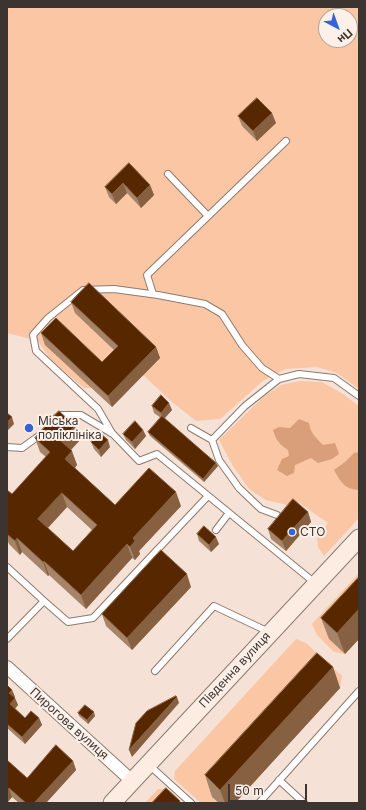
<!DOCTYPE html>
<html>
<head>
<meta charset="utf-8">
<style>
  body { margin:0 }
  #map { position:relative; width:366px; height:810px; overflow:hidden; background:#f5e1d5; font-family:Inter,sans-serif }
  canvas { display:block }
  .frame { position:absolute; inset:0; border:8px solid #3c3430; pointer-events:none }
  .north { position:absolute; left:318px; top:8px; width:40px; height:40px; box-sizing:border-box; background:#fcf0e8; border:1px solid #afa59e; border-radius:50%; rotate:139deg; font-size:11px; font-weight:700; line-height:16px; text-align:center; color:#3c3430 }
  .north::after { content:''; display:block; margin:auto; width:14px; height:18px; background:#3564d4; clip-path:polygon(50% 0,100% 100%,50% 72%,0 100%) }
  .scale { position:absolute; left:228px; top:784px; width:79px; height:18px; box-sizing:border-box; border:2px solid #3c3430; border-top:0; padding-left:5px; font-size:12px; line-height:14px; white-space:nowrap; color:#3c3430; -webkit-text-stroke:3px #fcf0e8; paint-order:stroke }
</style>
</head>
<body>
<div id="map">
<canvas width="366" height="810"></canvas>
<div class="frame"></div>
<div class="north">Пн</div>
<div class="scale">50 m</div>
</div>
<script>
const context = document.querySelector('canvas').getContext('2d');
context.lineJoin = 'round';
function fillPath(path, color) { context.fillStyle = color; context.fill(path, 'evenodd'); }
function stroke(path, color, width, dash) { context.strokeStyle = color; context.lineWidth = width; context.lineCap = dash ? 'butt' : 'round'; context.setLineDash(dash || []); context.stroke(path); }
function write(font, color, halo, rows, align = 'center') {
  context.font = font + ' Inter,sans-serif'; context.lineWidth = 4; context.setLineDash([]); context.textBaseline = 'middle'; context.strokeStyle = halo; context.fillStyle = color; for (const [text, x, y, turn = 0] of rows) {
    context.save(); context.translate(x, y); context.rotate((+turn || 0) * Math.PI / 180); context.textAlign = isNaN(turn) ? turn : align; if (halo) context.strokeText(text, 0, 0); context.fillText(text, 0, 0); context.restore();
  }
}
fillPath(new Path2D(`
  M7 7H359V389L337 373 317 367 286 369 264 380 220 419 196 421 171 401 143 375 92 388H84L51 360 38 341 7 333ZM326 16H350V40H326Z
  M300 381 322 382 343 394 359 406V518L324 556 318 547 317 537 328 523 298 502 287 505 266 500 249 489 233 466 219 440 262 398 281 385Z
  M359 573V607L329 639 345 654 334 652 317 635 312 624Z
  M296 639 306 643 342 676 340 688 325 674 219 803H201L174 779 175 771Z
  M158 789H164L180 803H145Z`), '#fbc6a4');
fillPath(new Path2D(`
  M299 419 309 423C310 432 316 438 323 445L335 443 339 454 332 459 318 463 311 458 295 465 294 473 287 476 277 470 282 459 289 456 288 450C279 444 276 440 273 430L279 427 290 428Z
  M359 452V490C344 489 341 482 334 470L345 462 354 453Z`), '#d99f7a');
const lane = new Path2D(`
  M168 174 208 216
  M153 294 147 275 286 141
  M279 379 262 368 242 345 222 314 205 304 158 295 114 289 83 290 48 318 33 335 36 351 98 409 112 433 139 461 157 454 315 583
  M56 418 60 415H81L111 433
  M191 428 212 440 219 460 239 488 261 509 277 515
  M212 440 245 406 279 379 299 374 334 378 359 396
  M7 447 22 448 40 435
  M216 530 229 513
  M7 567 44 601
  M7 639 44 601 68 622 93 618 208 496
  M155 671 214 606 269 632
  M149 765 191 803
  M279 780 304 803
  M259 803 359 691`);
const street = new Path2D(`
  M7 667 132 781`);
const secondary = new Path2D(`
  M112 803 359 538`);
stroke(lane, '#8d7b70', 8);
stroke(street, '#8d7b70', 14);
stroke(secondary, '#8d7b70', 19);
stroke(lane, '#fff', 6);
stroke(street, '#fff', 12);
stroke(secondary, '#fcece2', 17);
fillPath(new Path2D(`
  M238 116 276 123 257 141 242 126Z
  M129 163 150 185 154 195 141 208 127 193 116 204 109 197 105 187Z
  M71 302 156 347 160 358 112 407 45 345 41 333 102 362 114 350 75 313Z
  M152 406 172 410 164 419 216 463 218 466 204 482 150 436 148 432 161 418 154 413Z
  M143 430 146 436 135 449 126 440 123 434Z
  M35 438 80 440 71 450 77 465 75 468 115 505 181 506 139 551 140 554 135 560 132 558 86 609 49 575 48 576 22 552 20 555 9 544 7 539V490L12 494 46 457 40 452ZM67 507 92 530 73 551 48 528Z
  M91 442 110 447 101 457 94 449Z
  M308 512 311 522 286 551 271 539 268 529Z
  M197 534 219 544 211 552 199 541Z
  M359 577V639L345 654 329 639 321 618Z
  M191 587 132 650 106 626 102 614Z
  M333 667 340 688 235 803H219L212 797 205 775Z
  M7 685 12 690 15 697H14L18 705 15 709 25 718H39L42 725 25 744 7 728Z
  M78 713 95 716 88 724 79 716Z
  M7 760 27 778 73 761 76 770 46 803H19L12 797 7 803Z`), '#a6846a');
fillPath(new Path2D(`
  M272 113 276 123 257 141 253 131Z
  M123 183 127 193 116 204 112 194Z
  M150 185 154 195 141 208 137 198Z
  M156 347 160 358 112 407 108 396Z
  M169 403 172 410 163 420 161 413Z
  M12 417 14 424 7 431V422Z
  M75 426 80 440 66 455 61 441Z
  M143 430 146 436 135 449 132 442Z
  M108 440 110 447 101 457 99 450Z
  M72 451 77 465 70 473 65 459Z
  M216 463 218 466 204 482 203 479Z
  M176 492 181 506 139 551 140 554 135 560 130 547 133 538Z
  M62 493 67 507 43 533 38 519Z
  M308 512 311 522 286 551 282 541Z
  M216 537 219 544 211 552 209 545Z
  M17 538 22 552 20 555 15 541Z
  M127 544 132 558 86 609 81 595Z
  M44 561 49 575 48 576 43 562Z
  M187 574 191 587 132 650 127 638Z
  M359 609V639L345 654 337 633Z
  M333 667 340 688 235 803H225L220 790Z
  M12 690 15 697 12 700 9 693Z
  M177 697 179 703 132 757 129 750Z
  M15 698 18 705 12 711 10 704Z
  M94 712 95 716 88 724 87 720Z
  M39 718 42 725 25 744 22 737Z
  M73 761 76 770 46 803H34Z
  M9 788 12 797 7 803V790Z`), '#866040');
const building = new Path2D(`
  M257 98 272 113 253 131 238 116Z
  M129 163 150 185 137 198 123 183 112 194 105 187Z
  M89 283 156 347 108 396 41 333 56 318 102 362 118 346 71 302Z
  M161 395 169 403 161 413 152 406Z
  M59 411 75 426 61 441 72 451 65 459 115 505 149 468 176 492 133 538 135 541 130 547 127 544 81 595 44 561 43 562 17 538 15 541 7 534V490L12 494 50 452 35 438ZM62 493 97 525 73 551 38 519Z
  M7 413 12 417 7 422Z
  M162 416 216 463 203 479 148 432Z
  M135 421 143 430 132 442 123 434Z
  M100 433 108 440 99 450 91 442Z
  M293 499 308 512 282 541 268 529Z
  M204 526 216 537 209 545 197 534Z
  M161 550 187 574 127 638 102 614Z
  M359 577V609L337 633 321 618Z
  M317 653 333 667 220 790 205 775Z
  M7 685 12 690 9 693 15 698 10 704 25 718 31 711 39 718 22 737 7 724Z
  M176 696 177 697 129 750 136 723 147 711Z
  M85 705 94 712 87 720 78 713Z
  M56 745 73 761 34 803H26L9 788 7 790V760L27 778Z
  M166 788 180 801 179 803H152Z`);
fillPath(building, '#572800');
stroke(building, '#866040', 1);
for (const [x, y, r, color] of [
  [29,428,5,"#3564d4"],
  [292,532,4,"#3564d4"]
]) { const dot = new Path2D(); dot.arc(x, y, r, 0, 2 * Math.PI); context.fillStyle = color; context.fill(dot); stroke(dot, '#fcf0e8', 1.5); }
write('12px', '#3c3430', '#fcf0e8', [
  ["Міська",38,421],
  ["поліклініка",38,435],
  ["СТО",300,532]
], 'left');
write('12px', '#3c3430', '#fcf0e8', [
  ["Південна вулиця",235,670,-47],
  ["Пирогова вулиця",69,724,42]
]);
</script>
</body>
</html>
